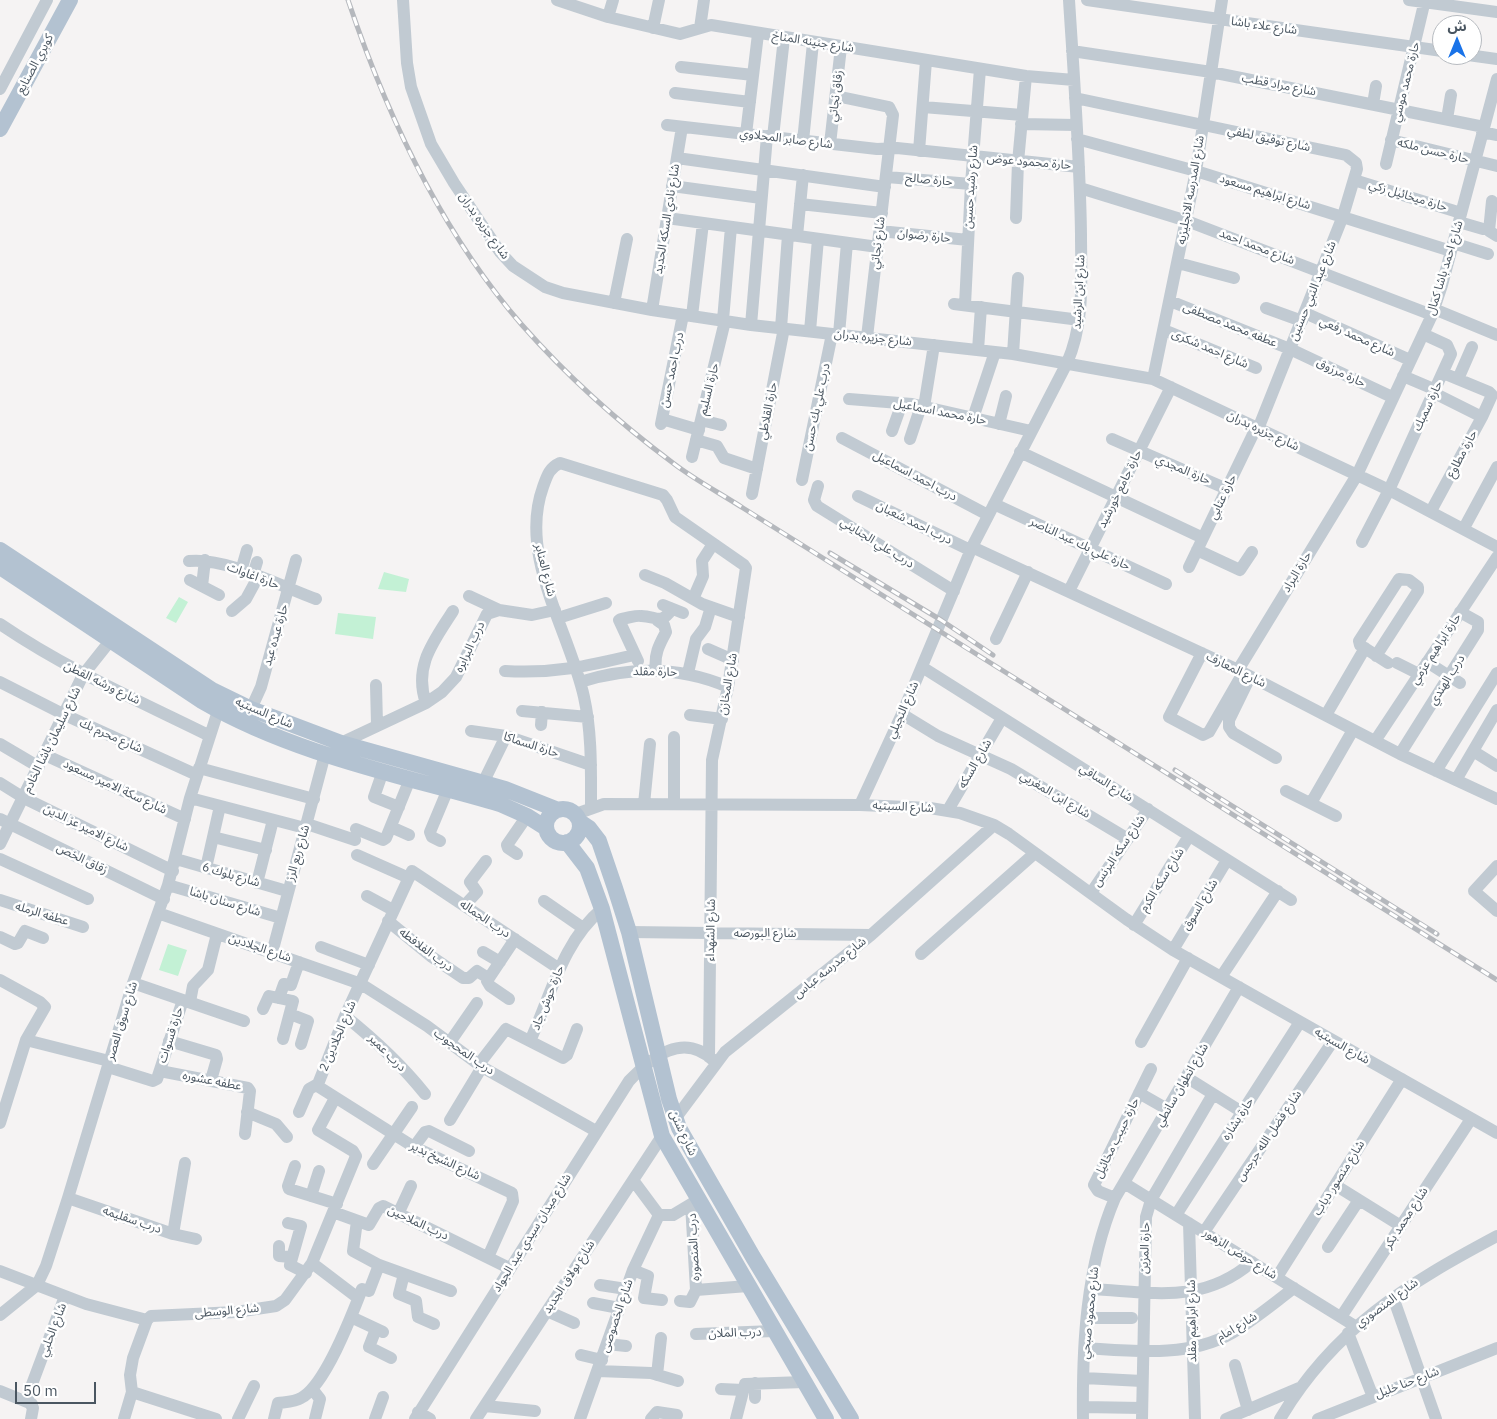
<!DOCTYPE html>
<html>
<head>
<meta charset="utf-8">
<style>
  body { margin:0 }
  #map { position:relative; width:1497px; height:1419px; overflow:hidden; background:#f5f3f3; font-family:"IBM Plex Sans","Noto Sans Arabic",sans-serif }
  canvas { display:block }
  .north { position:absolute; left:1432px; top:15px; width:50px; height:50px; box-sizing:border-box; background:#fff; border:1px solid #b7bbc0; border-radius:50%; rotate:0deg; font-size:14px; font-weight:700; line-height:20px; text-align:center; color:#4a5661 }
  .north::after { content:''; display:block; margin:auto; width:18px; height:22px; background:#1a73e8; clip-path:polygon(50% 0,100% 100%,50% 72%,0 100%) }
  .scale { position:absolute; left:15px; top:1382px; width:81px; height:22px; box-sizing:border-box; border:2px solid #4a5661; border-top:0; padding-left:6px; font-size:15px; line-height:18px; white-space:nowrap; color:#4a5661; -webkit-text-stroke:4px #fff; paint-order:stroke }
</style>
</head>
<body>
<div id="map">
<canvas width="1497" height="1419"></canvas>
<div class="north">ش</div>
<div class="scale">50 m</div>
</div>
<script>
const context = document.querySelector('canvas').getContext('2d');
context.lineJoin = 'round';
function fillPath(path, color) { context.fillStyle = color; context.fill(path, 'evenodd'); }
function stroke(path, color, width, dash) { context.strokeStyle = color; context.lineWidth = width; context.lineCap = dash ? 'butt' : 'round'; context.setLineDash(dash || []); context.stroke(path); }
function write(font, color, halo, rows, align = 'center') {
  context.font = font + ' "IBM Plex Sans","Noto Sans Arabic",sans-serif'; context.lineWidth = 5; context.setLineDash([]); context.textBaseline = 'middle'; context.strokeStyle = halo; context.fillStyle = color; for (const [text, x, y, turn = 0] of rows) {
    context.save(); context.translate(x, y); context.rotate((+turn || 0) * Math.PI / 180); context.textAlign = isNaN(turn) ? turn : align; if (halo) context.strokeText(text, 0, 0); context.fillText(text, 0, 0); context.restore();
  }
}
fillPath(new Path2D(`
  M384 572 409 579 406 592 378 589Z
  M179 597 188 602 176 623 166 618Z
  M338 613 376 617 373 639 335 634Z
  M168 944 187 950 178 976 159 970Z`), '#c3f1d5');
stroke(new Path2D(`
  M403 0 407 63 411 87 431 144 454 183 500 252 513 266 545 287 563 293 652 310 751 325 1013 354 1153 379 1389 490 1497 547
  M557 0 608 17 680 34 711 25 1026 76 1074 80
  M1087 0 1442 51
  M1409 0 1497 12
  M608 17 613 0
  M653 28 659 0
  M700 28 704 0
  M1072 51 1211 72 1484 127
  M1468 55 1497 59
  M681 67 753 75
  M0 89 47 0
  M675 93 750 102
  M836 96 889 107 893 115 867 337
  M1075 98 1346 155 1356 163 1357 169 1343 216 1258 429
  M1373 104 1376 86
  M923 107 1022 115
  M1447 119 1451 95
  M1021 124 1076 125
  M667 125 877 149 897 148 1079 167
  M1482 132 1497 135
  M746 134 758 34
  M773 137 784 38
  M1077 139 1196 171 1451 251
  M1391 140 1497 166
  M803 141 813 43
  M830 144 841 47
  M919 151 926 61
  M677 158 885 187
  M1386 164 1425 0
  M887 177 971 184
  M1354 180 1461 213
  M672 186 761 198
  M1080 188 1187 221 1432 315
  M1492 201 1489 231 1497 236
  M800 204 882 213
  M667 218 878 247
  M1016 218 1018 162 1026 76
  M1459 222 1483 229
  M880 231 968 240
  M797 236 803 175
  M1453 243 1488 254
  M1178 263 1234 278
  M1170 301 1290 349 1392 397
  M614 303 627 239
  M954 304 1080 320
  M965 305 971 184 980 69
  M1266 308 1302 321
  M1434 309 1497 335
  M652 310 682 127
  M1305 313 1410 360
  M692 316 703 223
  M723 320 731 227
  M751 325 767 136
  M781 328 788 235
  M1164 330 1256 368
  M810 331 818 239
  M839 334 847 243
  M978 350 981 307
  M1013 354 1018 278
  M1443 373 1489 392 1492 395 1482 417
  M1403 376 1436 390
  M1153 379 1196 171 1222 0
  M1458 379 1472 347
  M849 399 912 404 1031 431
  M924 407 934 345
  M973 418 995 352
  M662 419 699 430
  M701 420 721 425
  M661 424 683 315
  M999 424 1006 396
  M892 431 902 403
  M842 438 988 515
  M910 439 921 406
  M1112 439 1227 489
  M696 440 717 446 724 458 757 469
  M1020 452 1203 538
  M692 457 725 321
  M802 480 832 334
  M818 486 814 500 817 506 954 591
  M752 494 784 328
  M858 496 970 550
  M994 504 1166 584
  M1431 511 1482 417 1434 393
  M1464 528 1497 467
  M1362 542 1389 490 1451 354 1447 345 1423 334
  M972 547 1238 670 1400 754 1497 799
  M1197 550 1240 570 1252 552
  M189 561C226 557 280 586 316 599
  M1189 567 1256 428
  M241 571 247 550
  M253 575 257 562
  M645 575 665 583 702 604 739 617
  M190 580 219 595
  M202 586 205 560
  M1069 591 1171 387
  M469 596 499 610
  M693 599 703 576 702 561 713 544
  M663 605 683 613
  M232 611 246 599 258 577
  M558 618 606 603
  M0 624C66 669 137 700 208 735
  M996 639 1028 572
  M708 649 733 660
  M1202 653 1169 717 1203 735 1209 732 1243 673
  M1376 656 1418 591V587L1409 580 1399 579 1359 641 1360 645 1388 663
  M638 661 619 620C621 619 638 615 641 616 657 616 660 626 672 609
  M1427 662 1460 683
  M1397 663 1419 674
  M922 667 1291 900
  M656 670C654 654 659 645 666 632L664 625 657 620
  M1238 670 1357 475 1432 315 1442 285 1497 79
  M505 671C553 674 588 666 634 655
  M688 673 696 639 705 627 711 607
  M1250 677 1229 720V727L1233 733 1276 758
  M0 682 65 715 197 775
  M580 682C631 666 679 666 728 687
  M376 685 377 724
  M426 703C413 666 434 641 453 611
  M251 709 261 687 296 560
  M522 711 588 717
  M902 714 938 736 1011 769 1128 839
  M690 715 722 719
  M1326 715 1365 648
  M541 725 542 712
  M471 731 506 736 591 765
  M1375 741 1497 557
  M341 743 426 703 442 692 456 677 487 614 499 610 532 615 555 610
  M0 744 39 767
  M1473 751 1497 766
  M1400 754 1478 630V622L1460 612
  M45 755 185 819
  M199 768 314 799
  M383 771 374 797 399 807
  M1436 771 1497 673
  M1456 780 1497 710
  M0 783 24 798 173 871
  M483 783 506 736
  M1286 791 1336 816
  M190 798 305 828
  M1311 803 1353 730
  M644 804 650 744
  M674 804V737
  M860 805 902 714 972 547 1067 363C1085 322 1081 279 1081 235 1080 157 1074 78 1069 0
  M591 807C591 771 592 733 584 697 569 630 518 556 543 487 547 476 549 468 560 463L663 495 667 500 675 517 744 565 746 568 728 687 712 760 709 1057
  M948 810 1002 718
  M576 814 604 804 860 805 930 808 960 813 994 825 1009 834 1126 919 1173 950 1497 1133
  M0 819 164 899
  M307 824 355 840
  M391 827 409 835
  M356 829 383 840 386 838 410 779
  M213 837 266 850
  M440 841 432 837 430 832 448 789
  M0 844 83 675 110 641
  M517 854 508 848 507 845 527 816
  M357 855 409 878
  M0 859 88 899
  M176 859 287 891
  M1497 866 1474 891 1497 911
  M206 868 220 806
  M257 883 273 820
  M168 885 281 918
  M1091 893 1148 809
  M367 896 393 910
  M0 900 83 927
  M544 901 583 928
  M465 905 477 892 470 882 486 861
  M158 913 361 984 427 1026 482 1067 596 1131
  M388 921 432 957 463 978H469L477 971 488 978
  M1134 925 1189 836
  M629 932 871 935
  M0 937 15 944 18 943 25 931 43 938
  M321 947 369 965
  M1173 950 1227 860
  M483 952 500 962
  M272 953 325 754
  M921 954 1035 853
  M1221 977 1278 891
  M0 980 40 1002 45 1007 26 1040 0 1123
  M133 983 244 1021
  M279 998 284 984 291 985 299 962
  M509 999 490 986 487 981 515 939
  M190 1002 193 986 208 970 217 934
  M263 1009 269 996 293 1001 283 1039
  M290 1014 308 1021 301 1044
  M345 1016C375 1040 401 1064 425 1094
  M26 1040 109 1061
  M169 1041 216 1055 217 1059 211 1080
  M530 1041C551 996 562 942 602 909
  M450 1042 477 1003
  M1141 1042 1188 958
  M479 1064 506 1029 563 1058 567 1055 577 1029
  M108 1067 153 1081 157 1079 183 1000
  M160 1071 248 1088 250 1091 245 1134
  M1186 1077 1242 1112
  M1139 1093 1167 1109
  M247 1112 276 1124 287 1137
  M299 1112 309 1089 318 1084
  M675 1119 725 1052 871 935 994 825
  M450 1120 482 1067
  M414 1147 425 1132 429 1131 469 1151
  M373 1164 412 1107
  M295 1166 288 1186 289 1189 337 1204
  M633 1180 659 1215H673L698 1200
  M1124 1183 1355 1326
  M1335 1185 1401 1226
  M311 1196 319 1171
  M68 1198 173 1234 196 1239
  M1115 1198 1098 1191 1094 1185 1151 1069
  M691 1204 696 1290
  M333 1212 369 1225 379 1208 383 1206 509 1268
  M399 1212 411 1186
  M1176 1215 1300 1022
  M357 1221 353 1251 379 1265 451 1291
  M288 1223 301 1226 290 1265 306 1273
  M1189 1223 1195 1419
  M1204 1232 1333 1041
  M173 1234 185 1163
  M279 1246V1256L291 1257
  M1328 1247 1359 1200
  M488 1257 513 1201 512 1193 414 1147 319 1087 318 1084 345 1016 412 871 558 968
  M312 1263 358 1298
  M633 1270 648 1276 644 1298 662 1300
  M0 1271 86 1304 147 1320
  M404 1274 399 1294 416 1301 418 1317 434 1324
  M1277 1277 1402 1079
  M600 1285 626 1289
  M1091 1289C1152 1292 1202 1305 1252 1262
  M1393 1297 1436 1419
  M680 1301 690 1302 696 1290 748 1286
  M593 1303 619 1308
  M547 1311 574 1323
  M0 1315 37 1285 46 1266 68 1198 133 983 168 885 190 798 218 711
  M351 1317 383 1332
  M1341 1317 1471 1119
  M1088 1318H1132
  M376 1329 369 1347 391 1358
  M1348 1333 1373 1397
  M696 1334 774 1331
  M607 1344 626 1346
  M1085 1348C1133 1351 1188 1358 1232 1333 1254 1320 1274 1303 1294 1288
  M581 1355 602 1360
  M1235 1365 1248 1410
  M598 1371 651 1373 678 1381
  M657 1375 661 1338
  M1084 1378 1142 1381
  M755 1383V1398
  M721 1389 743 1390
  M313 1390 320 1399 315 1419
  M0 1391 32 1404
  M132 1392 216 1419
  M485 1406 535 1411
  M1083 1407 1142 1408
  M418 1412 430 1419
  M31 1419 33 1408 28 1400V1395L65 1296
  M124 1419 132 1392 130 1375 133 1358 147 1320 151 1316 236 1312 276 1306 285 1300 312 1263 356 1156 353 1151 318 1130 335 1098
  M238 1419 254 1386
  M274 1419 278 1403C285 1402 295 1402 301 1398 325 1386 352 1315 362 1289L369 1291 379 1265
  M375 1419 383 1397
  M415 1419 629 1081C652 1057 683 1031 714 1061
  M476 1419 662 1136
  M580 1419 633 1270 659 1215
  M651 1419 657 1412 677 1415
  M736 1419 745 1384 804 1382
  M1083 1419C1082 1346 1086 1266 1115 1198L1239 987
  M1142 1419 1146 1217 1151 1200 1213 1094
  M1226 1419 1299 1388
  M1280 1419C1334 1328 1407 1284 1497 1236
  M1318 1419 1497 1348`), '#c1cad2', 12);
stroke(new Path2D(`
  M0 129 70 0
  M0 550 212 690 251 709 341 743 505 789 558 810
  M0 567 202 701C293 754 400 775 500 804L527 816 546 828
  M546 826a17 17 0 1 1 34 0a17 17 0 1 1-34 0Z
  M580 822 589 828 599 841 615 888 629 932 669 1099 679 1128 753 1257 851 1419
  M567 842 587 868 602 909 662 1136 826 1419`), '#b3c2d1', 16);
const rail = new Path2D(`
  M348 0C387 116 441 232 522 325 567 376 618 422 673 463 695 480 720 493 743 508L1497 980
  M830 553 941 620 993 655
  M1175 770 1437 934`);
stroke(rail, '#b5b8bd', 5);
stroke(rail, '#fff', 3, [9]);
write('12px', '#4a5661', '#fff', [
  ["شارع علاء باشا",1264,26,8],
  ["شارع جنينه المناخ",813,42,9],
  ["كوبري الصنايع",35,64,-62],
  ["حارة محمد موسي",1406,82,-76],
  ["شارع مراد قطب",1279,85,11],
  ["زقاق نجاتي",836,96,-83],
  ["شارع صابر المحلاوي",786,139,7],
  ["شارع توفيق لطفي",1269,139,12],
  ["حارة حسن ملكه",1433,151,14],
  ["حارة محمود عوض",1029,162,5],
  ["حارة صالح",929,180,5],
  ["شارع رشيد حسين",971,187,-86],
  ["شارع المدرسه الانجليزيه",1191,190,-80],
  ["شارع ابراهيم مسعود",1265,192,17],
  ["حارة ميخائيل زكي",1408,196,17],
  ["شارع نادي السكه الحديد",667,219,-81],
  ["شارع جزيره بدران",484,226,55],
  ["حارة رضوان",924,236,6],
  ["شارع نجاتي",878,243,-83],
  ["شارع محمد احمد",1257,247,21],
  ["شارع احمد باشا كمال",1445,268,-73],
  ["شارع عبد النبي حسنين",1313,291,-68],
  ["شارع ابن الرشيد",1079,292,-87],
  ["عطفه محمد مصطفى",1230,325,22],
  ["شارع محمد رفعي",1357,337,24],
  ["شارع جزيره بدران",873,338,6],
  ["شارع احمد شكرى",1210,349,23],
  ["درب احمد حسن",672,370,-78],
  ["حارة مرزوق",1341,373,25],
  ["حارة السليم",709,389,-76],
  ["حارة سمبك",1428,406,-65],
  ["درب علي بك حسن",817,407,-78],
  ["حارة القلاطي",768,411,-79],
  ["حارة محمد اسماعيل",940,412,11],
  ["شارع جزيره بدران",1263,431,25],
  ["حارة مطاوع",1462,454,-62],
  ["حارة المجدي",1183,470,23],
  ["درب احمد اسماعيل",915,476,28],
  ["حارة جامع خورشيد",1120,489,-64],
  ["حارة عتابي",1223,497,-64],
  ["درب احمد شعبان",914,523,26],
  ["درب علي الجنايني",877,543,32],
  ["حارة علي بك عبد الناصر",1080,544,25],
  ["شارع العنابر",545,570,76],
  ["حارة البراد",1297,572,-59],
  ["حارة اغاوات",253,576,21],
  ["حارة عبده عيد",276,635,-74],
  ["درب البرابره",470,647,-65],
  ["حارة ابراهيم عزمي",1436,649,-57],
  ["شارع المعارف",1236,670,26],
  ["حارة مقلد",655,672,1],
  ["درب الهندي",1447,680,-58],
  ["شارع ورشه القطن",102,683,26],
  ["شارع المخازن",728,684,-80],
  ["شارع النجيلي",903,710,-66],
  ["شارع السبتيه",264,713,23],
  ["شارع محرم بك",111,736,24],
  ["شارع سليمان باشا الخادم",52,740,-64],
  ["حارة السماكا",531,745,18],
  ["شارع السكه",975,764,-60],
  ["شارع الساقي",1106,783,32],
  ["شارع سكة الامير مسعود",115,787,25],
  ["شارع ابن المغربي",1055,795,31],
  ["شارع السبتيه",903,807,3],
  ["شارع الامير عز الدين",86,828,26],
  ["شارع سكه البرنس",1119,851,-56],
  ["شارع ربع الرز",298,853,-74],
  ["زقاق الخص",82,859,26],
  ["شارع بلوك 6",231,875,16],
  ["شارع سكه الكرم",1162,880,-58],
  ["شارع سنان باشا",225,902,17],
  ["شارع السوق",1200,905,-59],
  ["عطفه الرمله",42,914,17],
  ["درب الجماله",485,919,34],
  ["شارع الشهداء",711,930,-89],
  ["شارع البورصه",765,934],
  ["شارع الجلادين",260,948,19],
  ["درب الفلافطه",426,950,37],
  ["شارع مدرسه عباس",830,968,-39],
  ["حارة حوش جاد",548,998,-68],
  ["شارع سوق العصر",122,1021,-73],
  ["حارة قسوات",171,1035,-72],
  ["شارع الجلادين 2",338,1036,-67],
  ["شارع السبتيه",1342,1046,30],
  ["درب المحجوب",464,1052,35],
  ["درب عمير",387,1053,45],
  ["عطفه عشوره",212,1081,11],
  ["شارع انطوان سانطي",1182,1085,-60],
  ["حارة بشاره",1238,1119,-57],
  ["شارع شنن",683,1133,65],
  ["شارع فضل الله جرجس",1269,1136,-56],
  ["حارة حبيب مخائيل",1117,1138,-64],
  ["شارع الشيخ بدير",445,1161,25],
  ["شارع منصور دياب",1339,1178,-58],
  ["شارع محمد بكر",1406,1218,-57],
  ["درب سقليمه",132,1220,19],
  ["درب الملاحين",418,1223,25],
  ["شارع ميدان سيدي عبد الجواد",532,1233,-58],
  ["درب المنصوره",694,1247,-93],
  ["حارة المزين",1145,1248,-88],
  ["شارع حوض الزهور",1240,1254,32],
  ["شارع بولاق الجديد",569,1277,-57],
  ["شارع المنصوري",1387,1303,-36],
  ["شارع الوسطى",227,1311,-5],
  ["شارع محمود صبحي",1090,1313,-84],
  ["شارع الخصوصى",617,1316,-71],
  ["شارع ابراهيم مقلد",1192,1321,-91],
  ["شارع امام",1237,1327,-31],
  ["شارع الحلبي",53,1330,-69],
  ["درب الملان",735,1333,-2],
  ["شارع حنا خليل",1407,1383,-21]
]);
</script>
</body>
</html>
